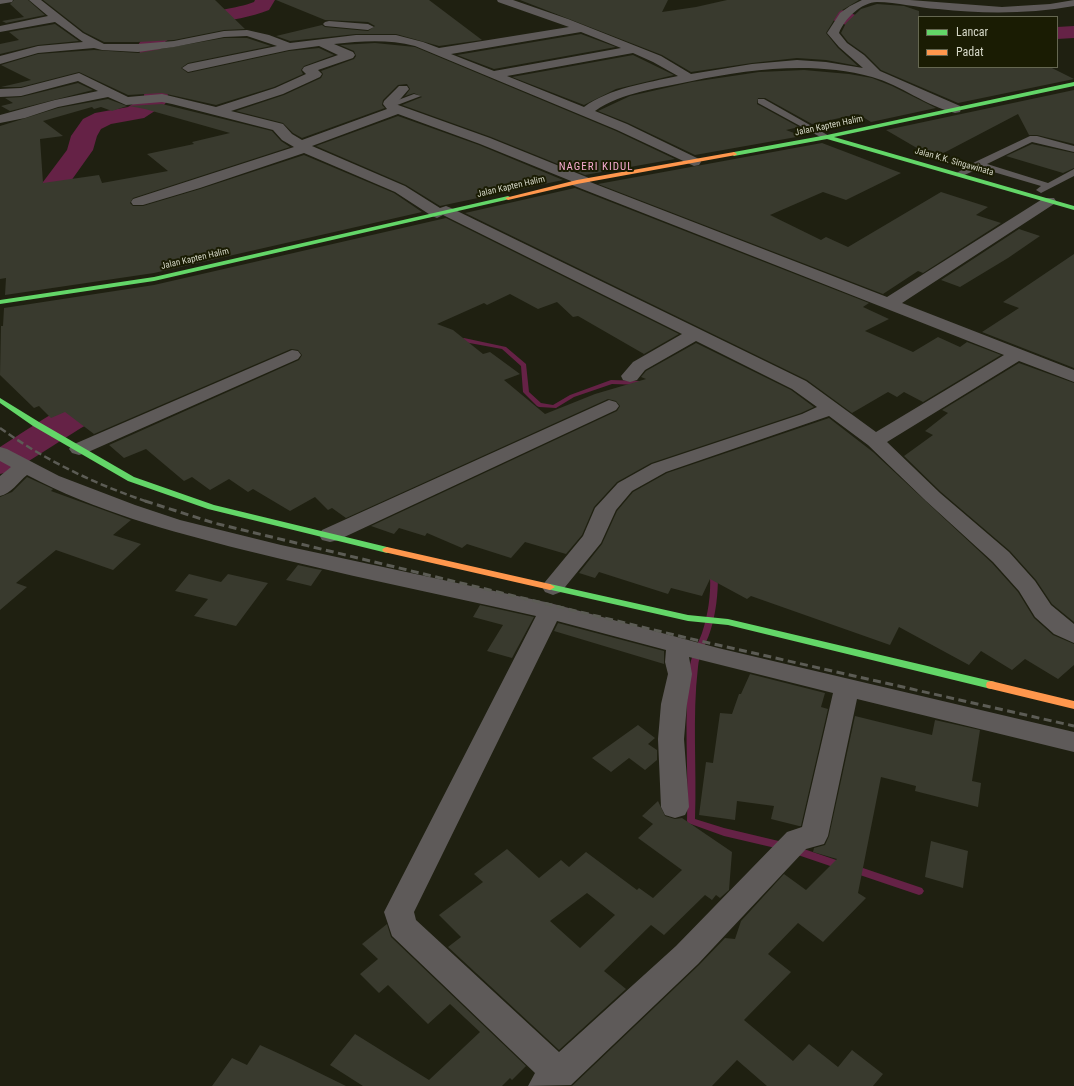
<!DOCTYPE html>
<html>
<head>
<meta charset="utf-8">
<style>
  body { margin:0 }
  #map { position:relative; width:1074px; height:1086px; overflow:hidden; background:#1f2011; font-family:"Roboto Condensed",sans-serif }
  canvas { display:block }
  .legend { position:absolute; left:918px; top:16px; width:140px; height:52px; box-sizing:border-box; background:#1a1c03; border:1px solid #656751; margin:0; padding:5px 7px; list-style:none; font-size:12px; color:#d5d7c7 }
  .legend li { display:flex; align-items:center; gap:8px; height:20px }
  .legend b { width:20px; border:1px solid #656751 }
</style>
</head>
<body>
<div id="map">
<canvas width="1074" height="1086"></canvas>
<ul class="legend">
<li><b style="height:5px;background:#63d668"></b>Lancar</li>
<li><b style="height:5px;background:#ff974d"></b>Padat</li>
</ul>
</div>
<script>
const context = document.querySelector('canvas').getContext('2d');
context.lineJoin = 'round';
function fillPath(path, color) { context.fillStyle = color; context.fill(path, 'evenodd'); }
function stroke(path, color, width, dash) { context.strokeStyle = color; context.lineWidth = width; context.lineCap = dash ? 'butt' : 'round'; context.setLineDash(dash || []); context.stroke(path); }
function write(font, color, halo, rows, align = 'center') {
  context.font = font + ' "Roboto Condensed",sans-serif'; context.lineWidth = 4; context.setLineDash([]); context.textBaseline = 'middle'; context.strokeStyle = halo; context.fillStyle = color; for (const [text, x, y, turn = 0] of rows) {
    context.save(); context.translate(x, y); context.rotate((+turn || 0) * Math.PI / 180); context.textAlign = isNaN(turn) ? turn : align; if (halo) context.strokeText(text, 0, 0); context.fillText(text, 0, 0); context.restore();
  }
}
fillPath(new Path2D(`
  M464 338 506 347 526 364 529 392 541 403 553 405 570 395 611 380 641 381 644 383 641 385 612 384 574 397 556 408 539 407 537 406 523 392 521 366 502 349 464 342 458 344 455 342Z
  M708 572H714L718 575C718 594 716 614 710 632 706 644 699 654 698 667 692 717 697 768 695 819L724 828 787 843 789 846 787 849 784 850 724 836 688 823 687 821C689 769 683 717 690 665 692 654 698 644 702 633 708 615 711 595 710 576L707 574Z
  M795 846 845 863 847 866 845 869 842 870 792 853 790 850 792 847Z
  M854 865 922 888 924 891 922 894 919 895 851 872 849 869 851 866Z`), '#652246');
fillPath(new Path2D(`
  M255 0H275L269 10C232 25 191 19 160 46L167 74 168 100 164 105 144 118 111 124 101 129 97 136 93 150 56 202 57 210 68 218 72 224 68 230C48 235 30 223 28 202L67 150 71 136 83 119 95 113 128 107 144 97 145 74 138 45C163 8 217 16 254 2Z
  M785 0H814L875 22 919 30V42L863 31 788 4Z
  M1074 26V38L1057 39V27Z
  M122 381 134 385 140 392 134 399 81 428 13 471 0 474V447C35 425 83 391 122 381Z`), '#652246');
fillPath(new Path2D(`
  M14 0H28L45 15 6 23 2 21 24 17 10 4Z
  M43 0H215L245 29 224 30 174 40 138 42H104L84 32Z
  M276 0H429L482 40 439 46 396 34H356L290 41 276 36 322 25 325 27 368 31 375 26 368 22 325 20Z
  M520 0H668L662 12 696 7 727 0H859L839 12 826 33 838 48 858 66 826 60 797 58 752 63 691 72 662 55Z
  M877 4 904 6 919 11V67H1050L1074 79 958 103 881 70 865 54 848 42 841 33 846 23 861 9Z
  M55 24 79 41 38 45 0 54V44L19 40 9 32Z
  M581 34 616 47 494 69 457 55Z
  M224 38H247L271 46 188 63 181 68 188 73 289 51 319 48 334 55 304 66 301 70 303 74 274 87 216 105 162 93 128 95 79 72 21 87H1L31 80 1 65 38 54 94 50 138 53Z
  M375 43 415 47 616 131 675 159 585 175 491 137 402 105 422 97 414 93 405 96 410 89 407 84 398 85 383 100 382 105 385 108 302 138 293 133 283 123 236 111 284 95 321 78 323 74 321 71 354 59 356 56 354 51 340 45Z
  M633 55 674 75 616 89 584 105 512 77Z
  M804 70 849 74 872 78 892 86 936 108 871 122 858 114 812 124 765 98H758L757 104 799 127 786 130 802 136 695 155 628 123 598 111 630 96 692 82 759 72Z
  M78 83 93 90 10 111 1 106 13 103 5 98 21 97Z
  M1074 90V144L1037 135H1029L1018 114 934 158 886 130Z
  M108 99 127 106 112 111 101 107 94 109 92 107 43 121 63 136 40 139 43 183 99 175 102 183 168 171 147 154 194 144 192 142 230 133 145 109 129 106 162 104 272 131 281 141 290 147 133 198 130 203 133 206H143L200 189 304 155 394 193 422 212 154 273 5 295 6 278 0 279V126L58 108Z
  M398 116 479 145 563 180 440 206 406 185 316 146Z
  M822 143 901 173 846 200 823 192 770 215 821 240 826 237 848 247 941 192 988 207 976 215 1001 223 923 273 918 271 883 294 598 184Z
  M1032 144 1074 153V168L1063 173 1006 156Z
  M575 188 869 303 863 307 889 319 865 331 913 352 938 337 960 347 967 342 1001 355 923 402 904 392 897 397 888 392 852 413 807 380 465 213Z
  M446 218 679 334 644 354 578 316 573 317 557 302 538 309 510 294 487 305 484 303 437 324 453 330 483 354 490 352 520 374 504 380 545 414 595 394 646 379 641 377 646 371 696 343 791 390 814 407 801 413 651 463 617 482 594 507 582 535 566 554 525 542 511 558 467 544 462 548 427 533 425 536 399 528 394 534 371 526 617 411 620 406 616 401 608 399 346 518 332 508 328 510 315 497 290 511 253 489 248 492 229 479 210 490 192 477 184 481 146 449 124 458 109 445 299 360 302 355 298 350 291 349 94 434 65 412 51 418 39 406 34 408 0 375 1 326H3L4 308 154 285Z
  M1019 229 1040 236 1008 258 960 287 941 280Z
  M1074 254V368L982 332 1019 308 1003 302Z
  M1019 363 1074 383V622L1052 604 1036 580 1010 551 941 492 904 456 933 435 925 431 948 413 942 410Z
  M829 418 873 452 992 563 1018 592 1034 618 1053 635 1074 644V665L1058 679 1025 659 1012 670 981 651 969 665 899 627 890 645 751 596 747 599 710 579 702 596 671 588 668 594 599 572 595 578 579 573 602 544 617 511 633 492 667 473Z
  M27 477 53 489 51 491 131 520 113 535 141 544 113 570 56 550 16 583 27 587 0 610V497L12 492Z
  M298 565 316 569 322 570 311 586 286 580Z
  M189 574 221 582 228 574 268 583 236 626 194 616 208 599 175 591Z
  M480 605 534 617 512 658 487 651 503 625 473 617Z
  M558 623 664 651V664L554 631Z
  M750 674 825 693 821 707 828 709 801 826H799L771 819 774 806 737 801 735 820 699 815 706 762 713 763 720 713 732 714 739 694H741Z
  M855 716 932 735 935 720 980 730 972 781 981 783 978 807 915 791 916 786 881 777 858 893 866 898 823 942 798 923 768 954 791 972 744 1020 793 1061 809 1044 838 1067 852 1050 883 1074 873 1086H767L737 1060 712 1086H572L699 965 725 938 735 939 741 921 784 874 806 890 837 859 813 852 814 848 825 845 829 836Z
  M638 725 655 738 648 744 657 750V760L645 770 629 758 611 772 592 758Z
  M658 801 665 816 675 819 682 818 732 852 729 890 720 898 716 895 712 900 705 895 664 935 651 925 604 971 626 989 559 1050 448 947 461 937 439 915 483 882 474 874 507 849 539 878 561 860 569 867 586 852 637 890 639 888 653 898 682 870 638 838 653 824 642 816ZM587 893 615 915 580 948 550 921Z
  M931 841 968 851 963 888 925 877Z
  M387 924 391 937 526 1066 512 1080 510 1078 502 1086H363L330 1065 355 1034 429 1080 480 1032 450 1004 428 1024 388 985 379 993 360 974 378 959 362 944Z
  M260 1045 293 1060 346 1086H212L232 1058 247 1065Z`), '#393a2e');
fillPath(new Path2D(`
  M414 94 421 96 392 107 385 105Z
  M758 99H764L831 137 830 139H824L758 103Z
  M1030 136H1037L1074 146V152L1032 142 987 164 1048 183 1074 169V176L1041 193 1036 190 1041 186 980 168 960 177 955 174 975 162Z`), '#5e5a59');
fillPath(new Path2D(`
  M0 0H13L12 2 0 4Z
  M29 0H41L83 33 104 44H138L174 41 224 31 247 30 269 35 290 43 356 35H396L423 42 439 48 569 27 498 2 497 0H513L568 19 661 56 691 74 752 64 797 60 826 62 863 68 839 47 827 33 840 13 850 6 862 0H910L1002 7 1050 4 1074 0V6C1028 14 984 14 938 9 918 8 897 2 877 2 862 2 844 19 839 33L847 43 864 55 880 71 960 106 961 109 960 112 955 113C926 106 901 85 872 77 813 61 750 69 692 81 660 88 622 92 595 111L627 124 699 159 701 162 699 165 694 166 617 130 415 46C388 39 362 41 334 44L353 52 355 55 353 58 318 70 322 74 320 77 283 94 231 111 283 124 292 134 302 140 387 109 383 104 384 101 399 86H407L409 89 396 104 398 105 490 138 589 178 590 182 887 297 1044 198H1054L1056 201 1054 204 902 303 1074 370V382L1019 361 887 442 940 493 1009 552 1035 581 1051 605 1074 624V643L1054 634 1035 617 1019 591 993 562 926 501 868 445 829 416 666 472 632 491 616 510 601 543 561 592 553 595 545 592 542 587 545 582 583 536 595 508 618 483 652 464 802 414 817 407 792 389 696 341 645 370 637 380 630 382 623 380 621 376 633 362 682 334 443 215 437 218 432 216 395 192 304 153 200 188 143 205H133L131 202 133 199 294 147 282 140 273 130 172 104 162 102 126 105 108 97 58 107 25 118 0 123V115L55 100 98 91 78 81 21 96 0 97V89L21 88 79 73 128 97 162 94 216 107 275 88 306 74 302 70 304 67 338 55 319 46 289 50 188 72 182 68 188 64 277 46 247 36 224 37 174 47 138 52 102 50 94 48 38 53 0 64V56L38 46 83 42 55 22 0 32V26L48 16ZM581 32 621 48 494 71 451 54ZM633 53 653 62 678 76C646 83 610 88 584 107L507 76ZM398 114 480 144 571 181 572 185 1004 355 876 432 806 381 451 208 446 206 440 208 405 186 312 146Z
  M329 21 368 24 374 27 368 30 325 26 323 24 325 22Z
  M292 350 298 351 301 355 298 359 86 453 79 455 72 453 69 449 72 445Z
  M609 400 616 402 619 406 616 410 338 540 330 542 322 540 319 535 322 530Z
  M0 447 7 449 59 476 135 505 180 520 281 545 550 603 718 648 1074 732V752L857 699 828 836 824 844 806 849 698 964 571 1085 528 1086 535 1073 392 936 384 912 536 616C438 594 340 574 244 550 169 531 95 511 27 475 18 482 11 494 0 496V476L11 467 0 461ZM557 621 666 650 665 662 668 674 661 704 658 739 661 807 665 815 675 818 685 815 689 807 684 739 687 704 692 674 689 657 833 693 802 827 787 832 676 946 559 1052 416 920 414 912Z`), '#5e5a59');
fillPath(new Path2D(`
  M1074 82V86L834 137 1074 206V210L827 139 734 156 731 154 734 152 827 135Z
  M508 196 510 197V199L154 281 0 304V300L154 277Z
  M0 398 39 422 134 477 214 505 387 547 392 550 387 553 208 509 128 481 33 426 0 403Z
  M550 584 688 615 728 619 991 681 995 682 996 685 995 688 991 689 728 625 688 621 547 589 545 587 547 585Z`), '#63d668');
fillPath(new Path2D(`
  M734 152 737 154 736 155 577 184 508 200 505 198 577 180Z
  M387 547 550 584 555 587 550 590 384 552 382 550 384 548Z
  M991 681 1074 701V709L987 688 986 685 987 682Z`), '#ff974d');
stroke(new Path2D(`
  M0 428C46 461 95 484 148 502`), '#5c5c55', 2.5, [7, 3.5]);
stroke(new Path2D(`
  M145 501 214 523 683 637 1074 726`), '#5c5c55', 3, [8, 4.5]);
write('9px', '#d5d7c7', '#1a1c03', [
  ["Jalan Kapten Halim",829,126,-12],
  ["Jalan K.K. Singawinata",954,162,16],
  ["Jalan Kapten Halim",511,187,-13],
  ["Jalan Kapten Halim",195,259,-13]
]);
context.letterSpacing = '1px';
write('11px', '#f7abcf', '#1a1c03', [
  ["NAGERI KIDUL",596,167]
]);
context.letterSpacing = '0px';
</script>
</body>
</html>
